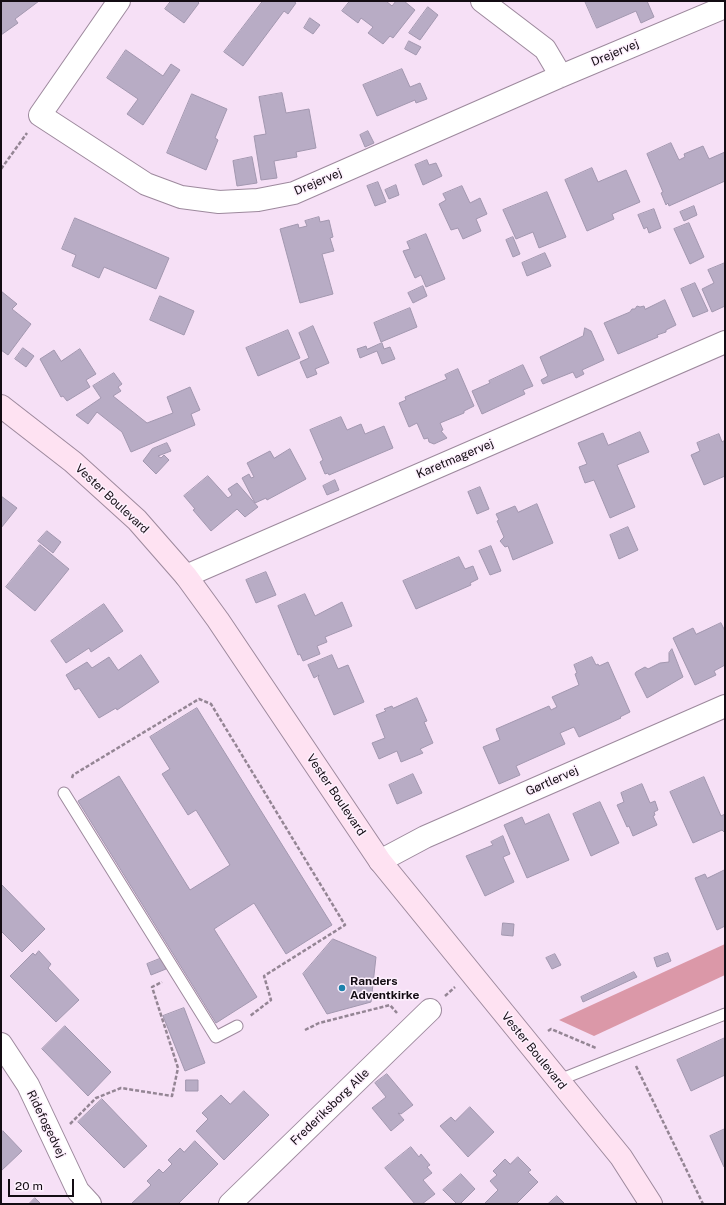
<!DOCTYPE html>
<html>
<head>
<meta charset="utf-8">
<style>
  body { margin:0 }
  #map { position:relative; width:726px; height:1205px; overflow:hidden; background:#f6e0f6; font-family:"Public Sans",sans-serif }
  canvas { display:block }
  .frame { position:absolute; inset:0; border:2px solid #130c13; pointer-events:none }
  .scale { position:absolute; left:8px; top:1179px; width:66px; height:18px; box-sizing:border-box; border:2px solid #130c13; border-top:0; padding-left:5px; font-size:12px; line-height:14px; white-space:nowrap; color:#130c13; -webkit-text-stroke:3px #fdf0fd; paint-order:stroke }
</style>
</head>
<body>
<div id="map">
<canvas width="726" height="1205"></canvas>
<div class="frame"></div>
<div class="scale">20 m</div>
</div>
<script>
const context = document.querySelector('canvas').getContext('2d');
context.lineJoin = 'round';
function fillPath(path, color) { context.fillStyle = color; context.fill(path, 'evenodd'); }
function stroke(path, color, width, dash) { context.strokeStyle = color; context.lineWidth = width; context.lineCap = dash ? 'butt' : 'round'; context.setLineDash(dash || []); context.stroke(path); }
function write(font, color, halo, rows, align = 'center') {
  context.font = font + ' "Public Sans",sans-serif'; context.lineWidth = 3; context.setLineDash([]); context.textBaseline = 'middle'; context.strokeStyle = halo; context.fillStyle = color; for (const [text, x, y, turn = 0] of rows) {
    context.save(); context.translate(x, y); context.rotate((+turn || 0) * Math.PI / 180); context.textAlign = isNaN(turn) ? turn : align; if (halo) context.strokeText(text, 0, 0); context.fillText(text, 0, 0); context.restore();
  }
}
fillPath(new Path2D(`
  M725 944V975L594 1036 559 1020Z`), '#db98a8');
const building = new Path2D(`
  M1 1H39L15 19 18 23 1 35Z
  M171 1H197L199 3 184 23 165 9Z
  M263 1H293L296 3 288 14 284 11 243 66 224 52Z
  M350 1H386L392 6 396 1H404L415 10 393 38 390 36 383 44 368 33 373 27 361 18 358 23 342 11Z
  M585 1H647L654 17 641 23 636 11 597 28Z
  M428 7 438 15 420 40 409 33Z
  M310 18 320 25 313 34 304 28Z
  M409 41 421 47 416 55 405 49Z
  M126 50 163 76 171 64 180 70 143 125 127 114 138 99 107 78Z
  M402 69 410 87 420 83 427 99 416 103 415 100 377 116 363 85Z
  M282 93 286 113 309 109 316 148 296 152 297 157 274 161 277 178 261 180 254 136 266 134 259 97Z
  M192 94 227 109 215 138 218 140 206 170 167 153Z
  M368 131 374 143 365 147 360 135Z
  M671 143 679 160 685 157 684 154 703 146 709 159 725 152V181L669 206 668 203 666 205 661 193 663 192 647 154Z
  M252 157 257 183 237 186 233 161Z
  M427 160 429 165 436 163 442 176 423 185 415 165Z
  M592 168 598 182 626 170 640 202 612 214 614 219 587 231 565 180Z
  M378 182 386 202 375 206 367 186Z
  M396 185 399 195 389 199 385 190Z
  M462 186 470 203 480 198 487 214 476 219 481 231 463 239 458 228 451 230 439 204 446 200 443 194Z
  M547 192 566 237 539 248 533 232 516 239 503 210Z
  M694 206 697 215 684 221 680 212Z
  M654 209 661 228 649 233 647 227 644 229 638 215Z
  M319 217 320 222 329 220 333 237 330 238 334 251 322 254 333 294 300 303 280 229 298 224 299 228 307 226 305 221Z
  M75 218 169 258 156 289 104 267 99 278 72 266 76 255 62 249Z
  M689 223 704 257 690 264 674 229Z
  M426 234 445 279 426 287 421 275 415 278 403 251 410 249 407 242Z
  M513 237 520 254 513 257 506 240Z
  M545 253 551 266 527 276 522 263Z
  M725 263V306L712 312 702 289 714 283 708 270Z
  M695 283 708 311 693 317 681 289Z
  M423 286 427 296 413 303 408 293Z
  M1 291 17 304 12 309 31 324 8 355 1 350Z
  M160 296 194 311 184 335 150 320Z
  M665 300 676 325 666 330V332L657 335 658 337 618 354 604 323 630 312 632 309H635L637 306 640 307 644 306 645 309Z
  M410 308 417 327 381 342 374 323Z
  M313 326 329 363 315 369 317 374 307 378 300 362 309 358 299 333Z
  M585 328 591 331 604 360 582 370 584 374 576 378 573 372 543 384 541 380 548 376 540 357 583 336Z
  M288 330 300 358 258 376 246 348Z
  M382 343 384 349 390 347 395 359 382 364 377 351 360 358 357 349 366 346 367 349Z
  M23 348 34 356 26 367 15 359Z
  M80 349 96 374 86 380 90 387 67 401 63 396 61 397 40 359 54 350 61 361Z
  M523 365 533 386 523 390 525 394 482 414 472 391 490 383 489 381Z
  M458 369 474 406 464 411V413L440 423 443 430 441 431 447 438 434 444 429 442 428 438 424 439 417 423 409 427 399 403 406 400 405 397 447 379 445 375Z
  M114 373 122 384 118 387 121 391 113 396 147 423 173 413 167 397 190 387 200 410 191 414 195 425 131 452 122 432 97 412 88 424 76 415 101 398 93 386Z
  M341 417 347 430 361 424 365 434 384 426 393 448 329 475 328 473 325 474 320 462 323 460 310 430Z
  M640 432 649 452 617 465 635 507 610 518 594 480 585 483 579 467 587 464 578 443 603 433 608 445Z
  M719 434 722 442 725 440V476L704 485 691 455 700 451 697 443Z
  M167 443 171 451 158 456 161 458 164 455 169 460 156 474 143 461 152 449Z
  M290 449 306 479 267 500 266 498 255 503 242 478 249 474 251 478 254 477 247 463 270 451 274 458Z
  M208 476 228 498 232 495 228 489 237 483 258 507 245 517 237 509 211 531 193 510 195 509 184 496Z
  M335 480 339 490 327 495 323 486Z
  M480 487 489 509 477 514 468 492Z
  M1 496 17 508 1 528Z
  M537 504 553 543 513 560 508 546 505 547 500 541 504 537 497 521 499 520 496 514 515 506 518 512Z
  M628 527 638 550 619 559 610 535Z
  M47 531 61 542 53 553 38 541Z
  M40 545 69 569 35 611 6 587Z
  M491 546 501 571 490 575 479 551Z
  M459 557 465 569 473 566 478 579 470 583 471 585 416 609 403 581Z
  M266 572 276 595 256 603 246 580Z
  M305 594 315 616 342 602 352 626 325 637 327 642 317 646 320 654 303 661 300 654 298 655 278 606Z
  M104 604 123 631 91 652 89 648 66 663 51 641Z
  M721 623 725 631V665L714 671 716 675 695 685 673 638 693 628 696 634Z
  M672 649 683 677 647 698 635 674 636 672 645 667 648 669 660 663 669 662V653Z
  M141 655 159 682 117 710 116 708 99 718 79 688 75 690 66 675 87 662 92 668 109 657 118 670Z
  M332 655 338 669 348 665 364 702 334 715 318 678 319 675 314 678 308 665Z
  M592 657 596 665 598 664 599 666 608 662 630 712 620 717 621 718 579 737 574 727 560 733 565 744 516 766 520 775 499 784 483 747 500 740 496 729 549 706 551 710 557 707 552 697 579 685 575 674 577 673 574 665Z
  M417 698 427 721 424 722 433 743 420 749 423 753 401 762 397 751 379 759 372 743 385 738 376 715 386 711 384 709 392 706 393 708Z
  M197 708 332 925 286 954 254 903 214 929 257 997 216 1023 78 801 119 776 190 890 230 865 196 810 188 815 162 774 170 769 150 737Z
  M413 774 422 793 397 804 389 785Z
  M704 777 721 816 725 814V833L722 830 693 843 670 792Z
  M642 784 650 803 655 801 658 810 654 812 655 815 653 816 657 825 633 836 629 826 627 827 617 805 624 802 621 793Z
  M600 802 619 843 591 856 573 814Z
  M549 814 569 860 527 878 504 825 522 817 525 824Z
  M503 836 510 854 503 857 514 882 485 896 466 856 493 845 491 842Z
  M725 870V926L717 930 695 878 705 874 707 878Z
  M1 884 45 929 22 952 1 931Z
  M503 923 514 924 513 936 502 935Z
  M333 939 376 957 371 1002 327 1014 303 974Z
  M39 951 51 964 48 968 79 1000 56 1022 10 976 33 953 35 955Z
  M668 953 671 961 657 967 654 958Z
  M555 954 561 965 552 969 546 958Z
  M162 958 166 969 151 975 147 964Z
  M634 972 637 977 583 1002 581 997Z
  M184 1008 205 1063 185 1071 163 1016Z
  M65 1026 111 1072 88 1096 42 1049Z
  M725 1038V1075L691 1091 677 1060Z
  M387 1074 413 1105 401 1114 398 1113 404 1120 391 1131 372 1108 386 1097 375 1083Z
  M186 1080H198V1091H186Z
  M244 1091 269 1115 224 1160 196 1131 208 1119 202 1113 221 1095 230 1104Z
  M102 1099 147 1146 124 1168 78 1122Z
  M470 1107 494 1132 468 1157 440 1126 451 1117 455 1121Z
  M725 1129V1167H724L710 1136Z
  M3 1131 22 1151 1 1171V1133Z
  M195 1141 218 1164 178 1204H131L151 1185 147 1181 159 1169 163 1173 172 1164 168 1160 180 1148 184 1152Z
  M411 1147 419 1157 421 1154 430 1165 427 1167 432 1173 423 1180 435 1194 422 1204H415L385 1168Z
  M518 1157 531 1170 528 1172 538 1182 516 1204H484L498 1190 490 1181 497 1175 493 1171 505 1159 510 1164Z
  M461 1174 475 1189 460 1204H457L443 1190Z
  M557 1196 565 1204H548Z
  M35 1198 41 1204H29Z`);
fillPath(building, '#b8acc5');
stroke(building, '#a297af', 1);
const service = new Path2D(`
  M64 793 216 1037 237 1026
  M559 1080 725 1014`);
const minor = new Path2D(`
  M119 1 40 115 146 184 181 197 219 202 258 200 294 193 561 76 725 7
  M482 1 545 49 561 76
  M186 576 725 342
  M380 861 425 837 725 706
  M1 1044 28 1085 78 1191 90 1204
  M230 1204 430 1010`);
const secondary = new Path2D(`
  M1 406 73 462 137 520 186 576 218 620 380 861 621 1157 651 1204`);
stroke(service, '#9d899d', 13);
stroke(minor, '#9d899d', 24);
stroke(secondary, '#9d899d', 24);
stroke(new Path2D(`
  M1 169 27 133
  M72 778 73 775 199 699 211 704 345 925 264 976 271 1000 250 1016
  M445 996 455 987
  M305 1030 319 1023 390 1005 397 1013
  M548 1031 551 1029 596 1048
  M636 1066 703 1204
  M70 1124 96 1098 121 1088 172 1096 178 1068 152 987 162 982`), '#948594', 2.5, [4, 2]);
stroke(service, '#fff', 11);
stroke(minor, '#fff', 22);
stroke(secondary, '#fee2f2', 22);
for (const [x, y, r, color] of [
  [342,988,4,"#1d82ac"]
]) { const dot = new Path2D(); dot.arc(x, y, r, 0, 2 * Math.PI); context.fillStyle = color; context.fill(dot); stroke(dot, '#fdf0fd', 1.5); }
write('12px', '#130c13', '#fdf0fd', [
  ["Drejervej",615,53,-23],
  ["Drejervej",318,182,-23],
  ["Karetmagervej",455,459,-23],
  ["Vester Boulevard",112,499,43],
  ["Gørtlervej",552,781,-24],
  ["Vester Boulevard",336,795,56],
  ["Vester Boulevard",534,1051,51],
  ["Frederiksborg Alle",330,1107,-44],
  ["Ridefogedvej",46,1124,64]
]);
write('bold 12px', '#130c13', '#fdf0fd', [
  ["Randers",350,981],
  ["Adventkirke",350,995]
], 'left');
</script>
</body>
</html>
